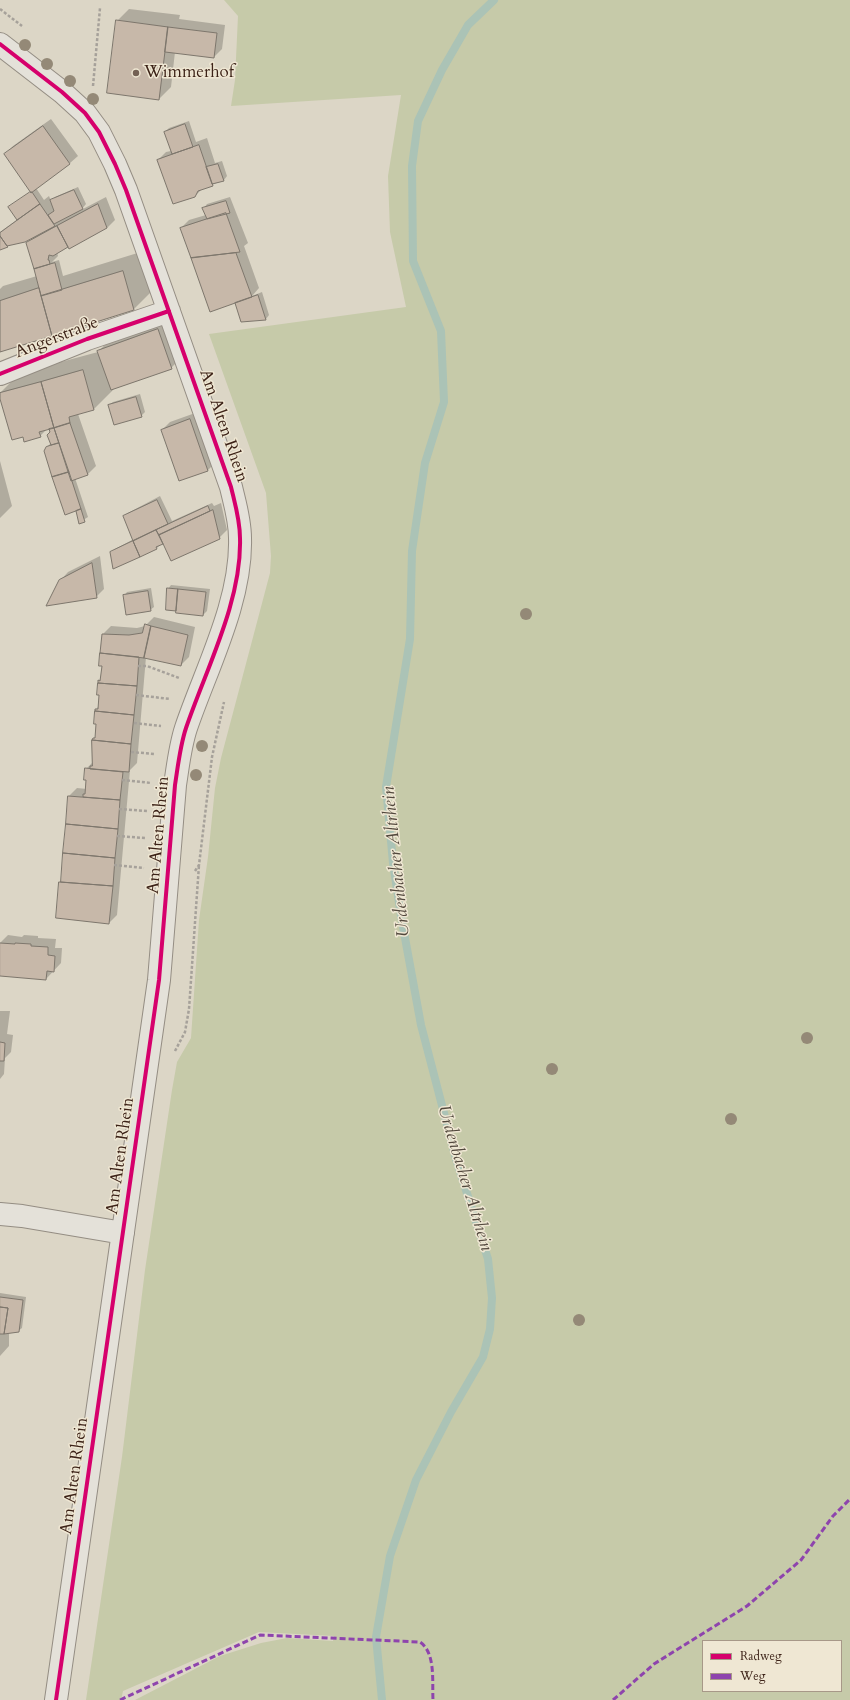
<!DOCTYPE html>
<html>
<head>
<meta charset="utf-8">
<style>
  body { margin:0 }
  #map { position:relative; width:850px; height:1700px; overflow:hidden; background:#dcd6c6; font-family:Cardo,serif }
  canvas { display:block }
  .legend { position:absolute; left:702px; top:1640px; width:140px; height:52px; box-sizing:border-box; background:#efe7d3; border:1px solid #a79888; margin:0; padding:5px 7px; list-style:none; font-size:12px; color:#3c2217 }
  .legend li { display:flex; align-items:center; gap:8px; height:20px }
  .legend b { width:20px; border:1px solid #a79888 }
</style>
</head>
<body>
<div id="map">
<canvas width="850" height="1700"></canvas>
<ul class="legend">
<li><b style="height:5px;background:#d6006c"></b>Radweg</li>
<li><b style="height:5px;background:#8e44ad"></b>Weg</li>
</ul>
</div>
<script>
const context = document.querySelector('canvas').getContext('2d');
context.lineJoin = 'round';
function fillPath(path, color) { context.fillStyle = color; context.fill(path, 'evenodd'); }
function stroke(path, color, width, dash) { context.strokeStyle = color; context.lineWidth = width; context.lineCap = dash ? 'butt' : 'round'; context.setLineDash(dash || []); context.stroke(path); }
function write(font, color, halo, rows, align = 'center') {
  context.font = font + ' Cardo,serif'; context.lineWidth = 3; context.setLineDash([]); context.textBaseline = 'middle'; context.strokeStyle = halo; context.fillStyle = color; for (const [text, x, y, turn = 0] of rows) {
    context.save(); context.translate(x, y); context.rotate((+turn || 0) * Math.PI / 180); context.textAlign = isNaN(turn) ? turn : align; if (halo) context.strokeText(text, 0, 0); context.fillText(text, 0, 0); context.restore();
  }
}
fillPath(new Path2D(`
  M224 0H850V1700H135L220 1656 261 1643 287 1638 333 1641 334 1636 259 1632 123 1691 121 1700H86L122 1457 145 1270 172 1090 177 1062 191 1038 199 920 208 857 215 788 221 758 270 573 271 556 266 493 209 334 406 307 390 232 388 176 401 95 231 106 235 80 238 16ZM703 1641H841V1691H703Z`), '#c6caa9');
fillPath(new Path2D(`
  M129 9 180 15 179 19 225 25 222 49 214 57 175 52 171 87 159 99 117 21Z
  M51 119 78 156 70 163 36 188 44 200 49 196 51 201 55 197 78 187 86 204 81 210 106 197 115 220 107 228 57 252 58 256 52 262 59 260 63 276 144 251 154 289 134 309 0 351V289L3 286 37 276 27 244 34 237 0 248V232L18 219 32 192 6 154 13 146Z
  M189 121 196 142 207 138 215 163 222 161 227 176 224 180 202 189 195 196 158 160 166 152 171 151 165 132 169 128Z
  M230 197 248 243 244 246 259 288 252 296 262 292 269 315 266 319 241 321 239 301 210 311 181 228 189 220 206 215 204 208 207 204Z
  M179 310 192 347 171 368 114 389 94 409 78 414 96 466 88 474 75 478 88 517 80 522 76 510 47 447 51 443 49 427 40 436 23 435 0 396V393L20 373 98 352 118 331Z
  M140 394 145 412 141 416 109 405 113 402Z
  M198 412 216 462 208 470 162 430 170 422Z
  M0 461 12 506 0 518Z
  M160 496 172 521 212 503 214 506 221 503 227 530 219 538 163 542 157 548 114 568 111 553 115 549 134 539 124 516 128 513Z
  M100 556 104 589 96 597 60 581 68 572Z
  M171 585 210 589 207 611 203 615 167 609 168 589Z
  M151 588 154 607 150 610 124 596 127 592Z
  M154 617 195 627 189 657 181 665 146 657 137 763 130 770 117 915 109 923 57 917 60 882 62 879 69 796 77 788 87 789 86 769 94 761V738L97 735 96 709 99 706 100 694H98L99 680 102 678 103 634 111 626 137 628 145 626Z
  M8 935 22 937 24 935 38 936V938L56 939 55 948H62L61 963 46 979 0 975V943Z
  M0 1011H10L7 1034 13 1035 11 1052 5 1058 4 1074 0 1079Z
  M0 1293 26 1297 22 1328 18 1331 9 1332V1346L0 1356Z`), '#0003');
stroke(new Path2D(`
  M382 1700 376 1637 390 1556 416 1480 451 1412 483 1357 490 1329 492 1298 488 1259 456 1159 421 1025 401 916 393 863 386 787 410 639 412 551 425 463 444 402 441 331 413 261 412 166 418 121 442 70 468 25 494 0`), '#abc3b6', 8);
const building = new Path2D(`
  M116 20 168 27 159 100 107 93Z
  M168 27 217 33 214 58 165 52Z
  M185 124 193 147 172 154 164 132Z
  M43 126 70 164 31 193 4 154Z
  M199 145 213 186 198 191 195 197 173 204 157 160Z
  M218 164 224 181 212 184 206 167Z
  M74 190 83 209 54 224 48 215 54 211 50 200Z
  M30 192H32L40 204 17 220 8 207Z
  M226 201 230 213 207 219 202 208Z
  M40 204 55 226 25 242 7 246 0 236V233Z
  M98 204 107 228 69 249 57 226Z
  M226 213 240 252 191 258 180 228Z
  M57 226 68 247 53 256 49 255 48 260H49L50 264 34 269 26 243Z
  M0 236 7 246 8 247 0 250Z
  M236 253 252 297 210 312 191 258Z
  M55 263 62 290 41 296 34 269Z
  M123 271 134 310 52 336 41 296Z
  M39 288 52 336 0 352V301Z
  M258 295 266 320 241 322 235 303Z
  M158 329 172 369 111 390 97 351Z
  M83 370 94 410 69 417 70 423 54 428 41 382Z
  M41 382 54 428 39 432 41 437 24 442 23 437 12 440 0 399V393Z
  M136 397 142 417 114 425 108 405Z
  M190 419 208 471 179 481 161 430Z
  M70 423 88 475 71 481 54 428Z
  M54 428 59 443 51 445 47 435 50 432 49 429Z
  M59 443 69 472 52 477 44 451 46 447Z
  M69 472 81 509 65 515 52 477Z
  M157 500 168 524 133 541 123 516Z
  M208 506 210 511 159 535 156 530Z
  M81 509 85 522 79 524 76 511Z
  M213 510 220 539 171 561 159 535Z
  M156 530 163 544 156 547 157 549 140 557 133 541Z
  M133 541 140 557 113 569 110 552Z
  M92 563 97 598 46 606 59 580Z
  M167 588 178 589 176 611 166 610Z
  M178 589 206 592 203 616 176 613Z
  M148 591 151 611 126 615 123 595Z
  M145 624 151 626 144 658 100 653 102 634 129 635 142 633Z
  M151 626 188 635 181 666 144 658Z
  M100 653 139 657 137 686 98 683V680L100 681 102 666H99Z
  M98 683 137 686 134 715 95 711V709H98L99 695H97Z
  M95 711 134 715 131 744 92 740 93 738H95L96 724H94Z
  M92 740 131 744 129 772 90 769V766H92Z
  M85 768 123 772 120 800 83 797V794H85L86 780H84Z
  M68 796 120 800 118 829 66 824Z
  M66 824 118 829 115 858 63 853Z
  M63 853 115 858 113 886 61 882Z
  M59 882 113 886 109 924 56 918Z
  M0 943 15 944V943L31 944V946L48 947V955L55 956 54 972 47 971 46 980 0 976Z
  M0 1042 5 1043 4 1061H0Z
  M0 1297 23 1300 19 1332 4 1334 8 1308 0 1307Z
  M0 1307 8 1308 4 1334H0Z`);
fillPath(building, '#c7b8a9');
stroke(building, '#7d766c', 1);
const minor = new Path2D(`
  M0 44 62 92 85 113 99 132 115 164 126 190 231 487C235 504 240 520 240 538 242 601 206 669 186 728 180 746 178 766 175 785L159 980 56 1700
  M0 374 87 339 169 311
  M0 1214 22 1216 123 1233`);
stroke(minor, '#948d83', 24);
stroke(new Path2D(`
  M0 9 22 26
  M93 86 100 8
  M138 666H147L179 678
  M136 695 170 699
  M134 723 161 726
  M131 752 155 754
  M122 780 151 783
  M119 809 147 811
  M117 836 145 838
  M114 865 144 868
  M195 871 199 865 212 757 224 702
  M175 1051 185 1032 189 1009 199 865`), '#a6a19a', 2.5, [3, 2]);
stroke(minor, '#e4e1d9', 22);
stroke(new Path2D(`
  M120 1700 260 1635 420 1642C436 1653 432 1682 433 1700
  M613 1700 654 1664 747 1606 801 1560 833 1516 850 1499`), '#8e44ad', 3, [6, 3]);
stroke(new Path2D(`
  M0 44 62 92 85 113 99 132 115 164 126 190 231 487C235 504 240 520 240 538 242 601 206 669 186 728 180 746 178 766 175 785L159 980 56 1700
  M0 374 87 339 169 311`), '#d6006c', 4);
context.fillStyle = '#948977';
for (const [x, y] of [
  [25,45],
  [47,64],
  [70,81],
  [93,99],
  [526,614],
  [202,746],
  [196,775],
  [807,1038],
  [552,1069],
  [731,1119],
  [579,1320]
]) { context.beginPath(); context.arc(x, y, 6, 0, 2 * Math.PI); context.fill(); }
for (const [x, y, r, color] of [
  [136,73,4,"#746154"]
]) { const dot = new Path2D(); dot.arc(x, y, r, 0, 2 * Math.PI); context.fillStyle = color; context.fill(dot); stroke(dot, '#efe7d3', 1.5); }
write('17px', '#3c2217', '#efe7d3', [
  ["Wimmerhof",144,73]
], 'left');
write('17px', '#3c2217', '#efe7d3', [
  ["Angerstraße",57,338,-21],
  ["Am Alten Rhein",223,426,71],
  ["Am Alten Rhein",159,835,-85],
  ["Am Alten Rhein",121,1156,-82],
  ["Am Alten Rhein",75,1476,-82]
]);
write('italic 18px', '#52483d', '#efe7d3', [
  ["Urdenbacher Altrhein",397,862,-96],
  ["Urdenbacher Altrhein",464,1178,73]
]);
</script>
</body>
</html>
